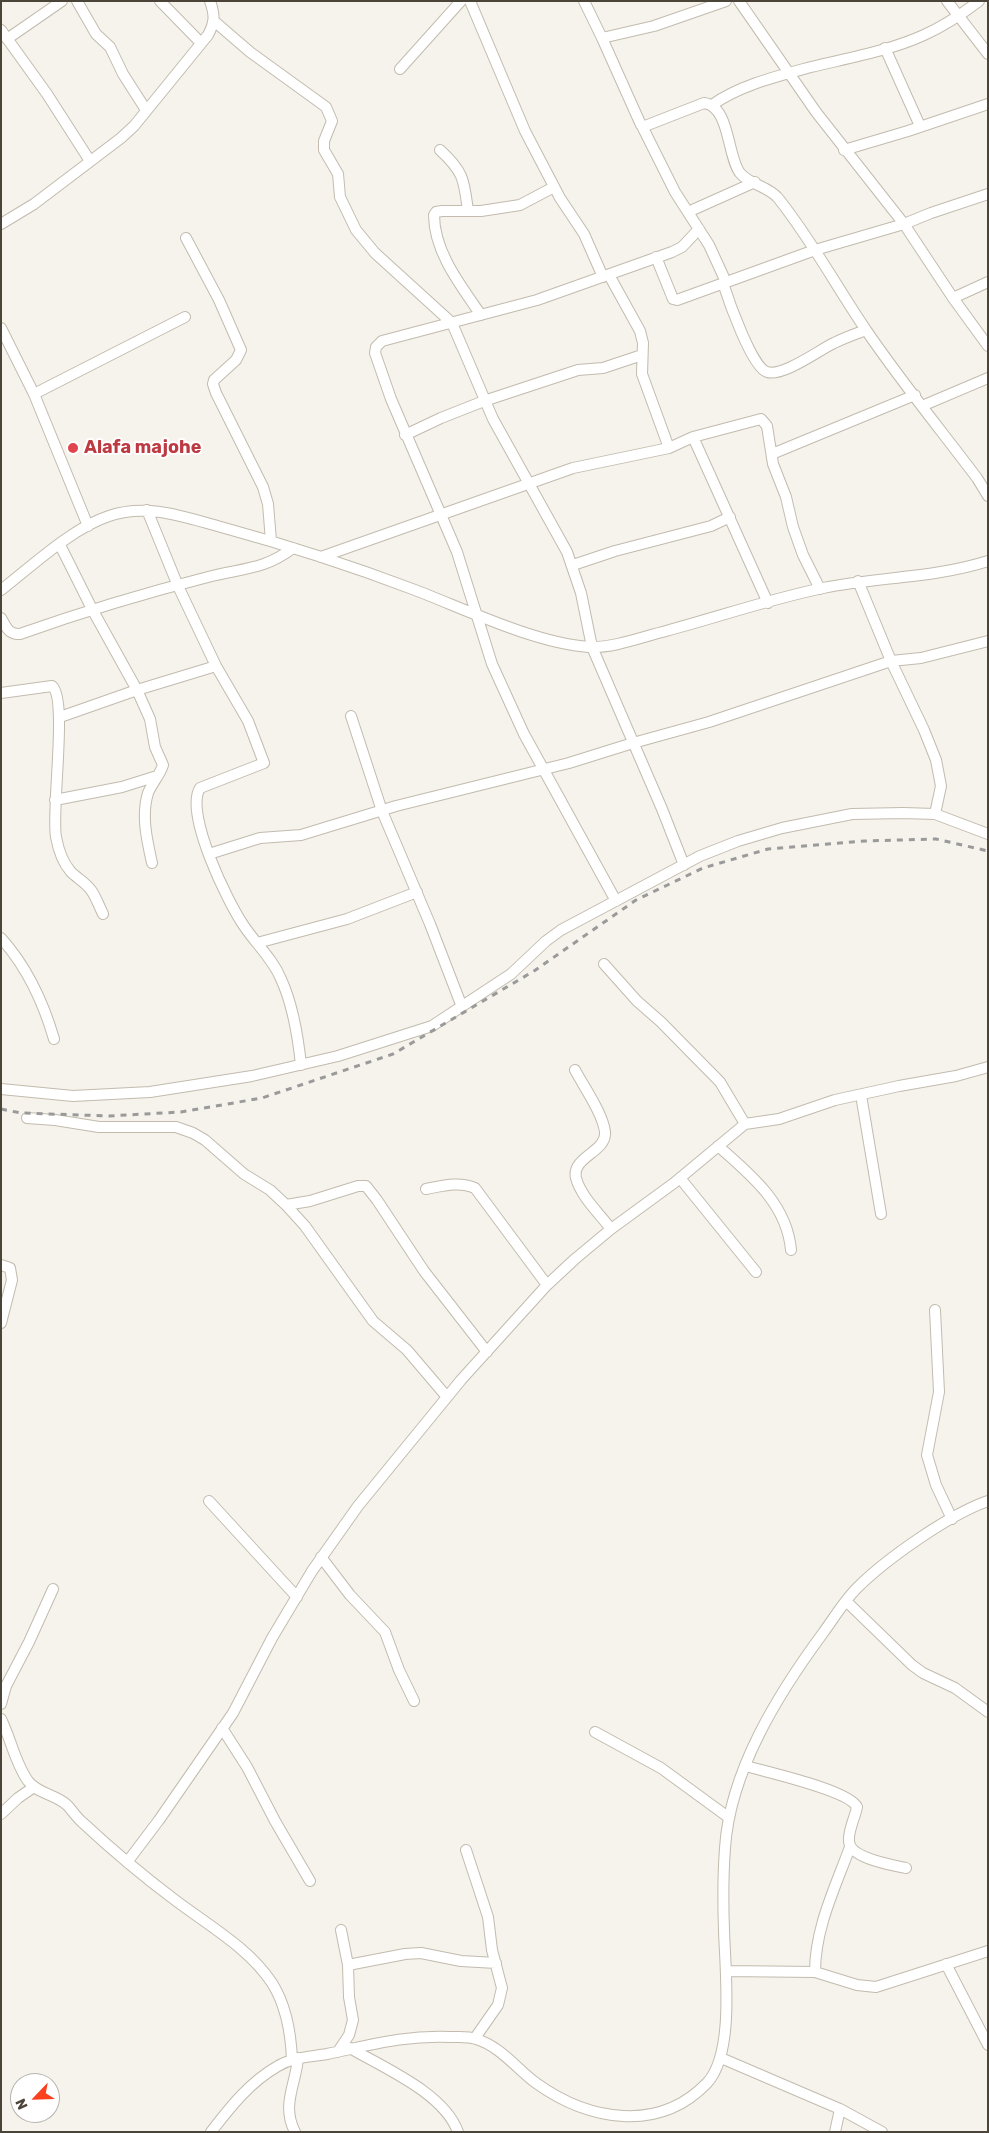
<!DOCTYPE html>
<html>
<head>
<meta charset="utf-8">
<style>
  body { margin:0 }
  #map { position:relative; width:989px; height:2133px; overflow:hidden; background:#f6f3ec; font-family:Rubik,sans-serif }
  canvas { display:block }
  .frame { position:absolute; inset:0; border:2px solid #4b4439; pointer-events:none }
  .north { position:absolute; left:10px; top:2073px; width:50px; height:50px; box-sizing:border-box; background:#fff; border:1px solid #b7b4b0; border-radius:50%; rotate:246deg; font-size:14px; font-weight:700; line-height:20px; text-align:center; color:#4b4439 }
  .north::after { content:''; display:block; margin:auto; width:18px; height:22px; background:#fc3f1d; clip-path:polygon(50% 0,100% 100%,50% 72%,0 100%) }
</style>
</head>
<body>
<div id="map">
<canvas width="989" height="2133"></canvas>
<div class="frame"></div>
<div class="north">N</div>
</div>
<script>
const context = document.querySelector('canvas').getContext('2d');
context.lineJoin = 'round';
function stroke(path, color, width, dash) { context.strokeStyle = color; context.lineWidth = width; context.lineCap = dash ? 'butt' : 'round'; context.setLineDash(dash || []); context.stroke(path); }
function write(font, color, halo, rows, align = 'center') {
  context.font = font + ' Rubik,sans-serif'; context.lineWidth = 4; context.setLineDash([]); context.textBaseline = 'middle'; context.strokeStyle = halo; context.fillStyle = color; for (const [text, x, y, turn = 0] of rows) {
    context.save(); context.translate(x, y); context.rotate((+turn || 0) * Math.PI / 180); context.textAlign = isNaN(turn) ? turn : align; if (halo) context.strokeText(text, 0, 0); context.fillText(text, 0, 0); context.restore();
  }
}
const minor = new Path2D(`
  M77 1 96 34 110 47 123 74 146 110
  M160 1 201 43
  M470 1 525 131 560 198 584 234 603 277
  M584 1 602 38 641 125 645 126 704 103C730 106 727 156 740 173 750 185 768 186 778 198 811 239 836 286 866 330 900 380 940 429 977 478L988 496
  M739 1 816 112 904 224 953 298 988 346
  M947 1 988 54
  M214 21 250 52 326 107 332 121 324 141V150L338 174 340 197 356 230 375 253 452 323 493 419 567 552 581 593 592 647 662 809 684 865
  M1 30 47 94 90 161
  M602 38 654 26 726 1
  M7 39 62 1
  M885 48 920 126
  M400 69 461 1
  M712 105C740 85 778 76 811 67 848 58 889 51 924 35 944 26 962 14 979 1
  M642 126 675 192 709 245 726 282
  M440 150C464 172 464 180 468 211
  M844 150 908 131 988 104
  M688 212 755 182
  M1 224 34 204 121 138 134 126 208 35C215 22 215 15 210 1
  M186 238 219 300 241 350 236 360 214 380 213 384 216 393 263 487 268 504 271 541
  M656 257 673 299 677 300 815 250 904 224 931 213 988 194
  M609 275 640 331 643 343 642 374 669 448
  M723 283C728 299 752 368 767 372 783 377 819 350 834 343 844 338 855 334 866 330
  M953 298 988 282
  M481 315C461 286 434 252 434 215L436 212 442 211H481L520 205 554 187
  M1 328 34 394 88 526
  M34 394 185 317
  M922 406 988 378
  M405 435 441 418 484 401 578 370 603 368 642 355
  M693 437 768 603
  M772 454 915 395
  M147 510 178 586 216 666 248 721 264 763 200 788C184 813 228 903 244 926 256 944 273 959 281 979 293 1005 298 1036 301 1065
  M60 545 92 609 137 690 150 719 155 747 163 765C160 775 152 783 148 793 141 816 147 840 152 863
  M321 557 573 468 669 448 693 437 761 419 767 426 773 464 786 497 793 527 803 555 820 589
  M573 565 615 551 711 526 730 517
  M858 581 891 661 924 730 936 760 941 786 935 814
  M1 590C32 566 72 528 109 516 147 503 184 517 221 527 287 545 352 566 415 590 467 610 535 643 589 647 614 648 642 637 666 631 718 617 770 599 823 588 877 577 935 578 988 561
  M1 618C6 627 9 635 20 634 82 612 145 593 208 577 242 568 264 570 293 548
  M1 693 52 686C68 698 51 810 56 837 58 848 63 863 71 872 77 878 85 882 91 890 96 897 99 906 103 914
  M351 716 382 811 430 924 462 1007
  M60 717 137 690 216 666
  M55 800 122 787 157 776
  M209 854 260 838 301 835 396 806 569 763 633 743 709 722 891 661 921 658 988 641
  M616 901 524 734 492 664 457 552 391 399 375 353 376 347 382 341 537 300 672 252 682 247 699 229
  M1 938C27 967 43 1001 54 1039
  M257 943 347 919 417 892
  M604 964 637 1001 661 1022 720 1082 745 1124
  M575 1070C584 1087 603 1114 605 1132 607 1152 571 1157 576 1178 581 1197 600 1214 611 1229
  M1 1089 73 1096 150 1092 252 1076 338 1056 432 1026 511 974 546 941 561 930 700 856 738 841 782 828 852 814 903 813 935 814 988 834
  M861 1095 881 1214
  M27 1118 55 1120 99 1127H176L193 1133 205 1140 244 1174 270 1190 286 1205 305 1226 373 1321 407 1350 447 1397
  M718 1146C751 1175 787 1204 791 1250
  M680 1178 756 1272
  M426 1189C442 1186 459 1181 475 1188L547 1285
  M286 1205 310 1201 358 1186H366L377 1200 424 1271 487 1352
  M1 1265 10 1268 12 1280 1 1323
  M935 1310 939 1392 927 1455 936 1485 952 1519
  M209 1501 297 1597
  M321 1557 350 1595 385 1632 399 1670 414 1701
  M846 1601 912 1665 923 1673 955 1688 988 1712
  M1 1704 6 1686 29 1642 53 1589
  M1 1719C11 1739 15 1763 28 1781 38 1794 55 1794 67 1805 72 1810 76 1817 82 1822 111 1849 143 1876 175 1900 208 1925 249 1948 272 1983 286 2005 291 2034 292 2060
  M222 1728 247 1767 275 1821 310 1881
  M595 1732 661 1768 728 1817
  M746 1766C766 1772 849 1790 857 1807 855 1818 848 1830 849 1841 849 1858 892 1865 906 1868
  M1 1814 18 1798 34 1787
  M466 1850 488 1917 492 1950 502 1988 498 2005 475 2038
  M128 1861 159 1820 233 1713 272 1638 312 1571 358 1506 461 1380 547 1285 575 1259 611 1229 674 1183 745 1124 779 1119 835 1100 899 1086 956 1076 988 1067
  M946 1964 988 2045
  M348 1965 405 1954 421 1953 461 1961 496 1963
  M726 1971 815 1972 857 1985 876 1987 988 1951
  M815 1972C815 1928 835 1888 850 1847
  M350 2048C384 2068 444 2093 458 2132
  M339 2050 349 2035 353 2020 349 1997 348 1965 341 1930
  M721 2058 840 2109 882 2132
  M211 2132C231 2106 250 2082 278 2066 293 2057 310 2057 327 2054 371 2045 404 2035 451 2037 459 2037 468 2036 476 2039 500 2046 517 2069 536 2083 589 2121 659 2133 707 2083 735 2053 725 1969 724 1930 723 1903 723 1875 725 1848 730 1771 778 1694 823 1633 834 1618 844 1601 857 1588 886 1559 950 1514 988 1501
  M295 2132C281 2105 296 2084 298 2058
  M835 2132 840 2109`);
stroke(minor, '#c2bbae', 12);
stroke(minor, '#fff', 10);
stroke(new Path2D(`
  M1 1109 21 1113 109 1116 181 1112 262 1098 393 1054 534 971 636 900 703 868 768 849 865 841 936 839 988 851`), '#9a9a9a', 3, [6, 6]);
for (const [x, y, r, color] of [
  [73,448,6,"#e0444e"]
]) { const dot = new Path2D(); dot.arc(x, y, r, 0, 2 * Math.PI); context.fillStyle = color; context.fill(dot); stroke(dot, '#fff', 2); }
write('bold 18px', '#be3a42', '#fff', [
  ["Alafa majohe",84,448]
], 'left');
</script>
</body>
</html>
